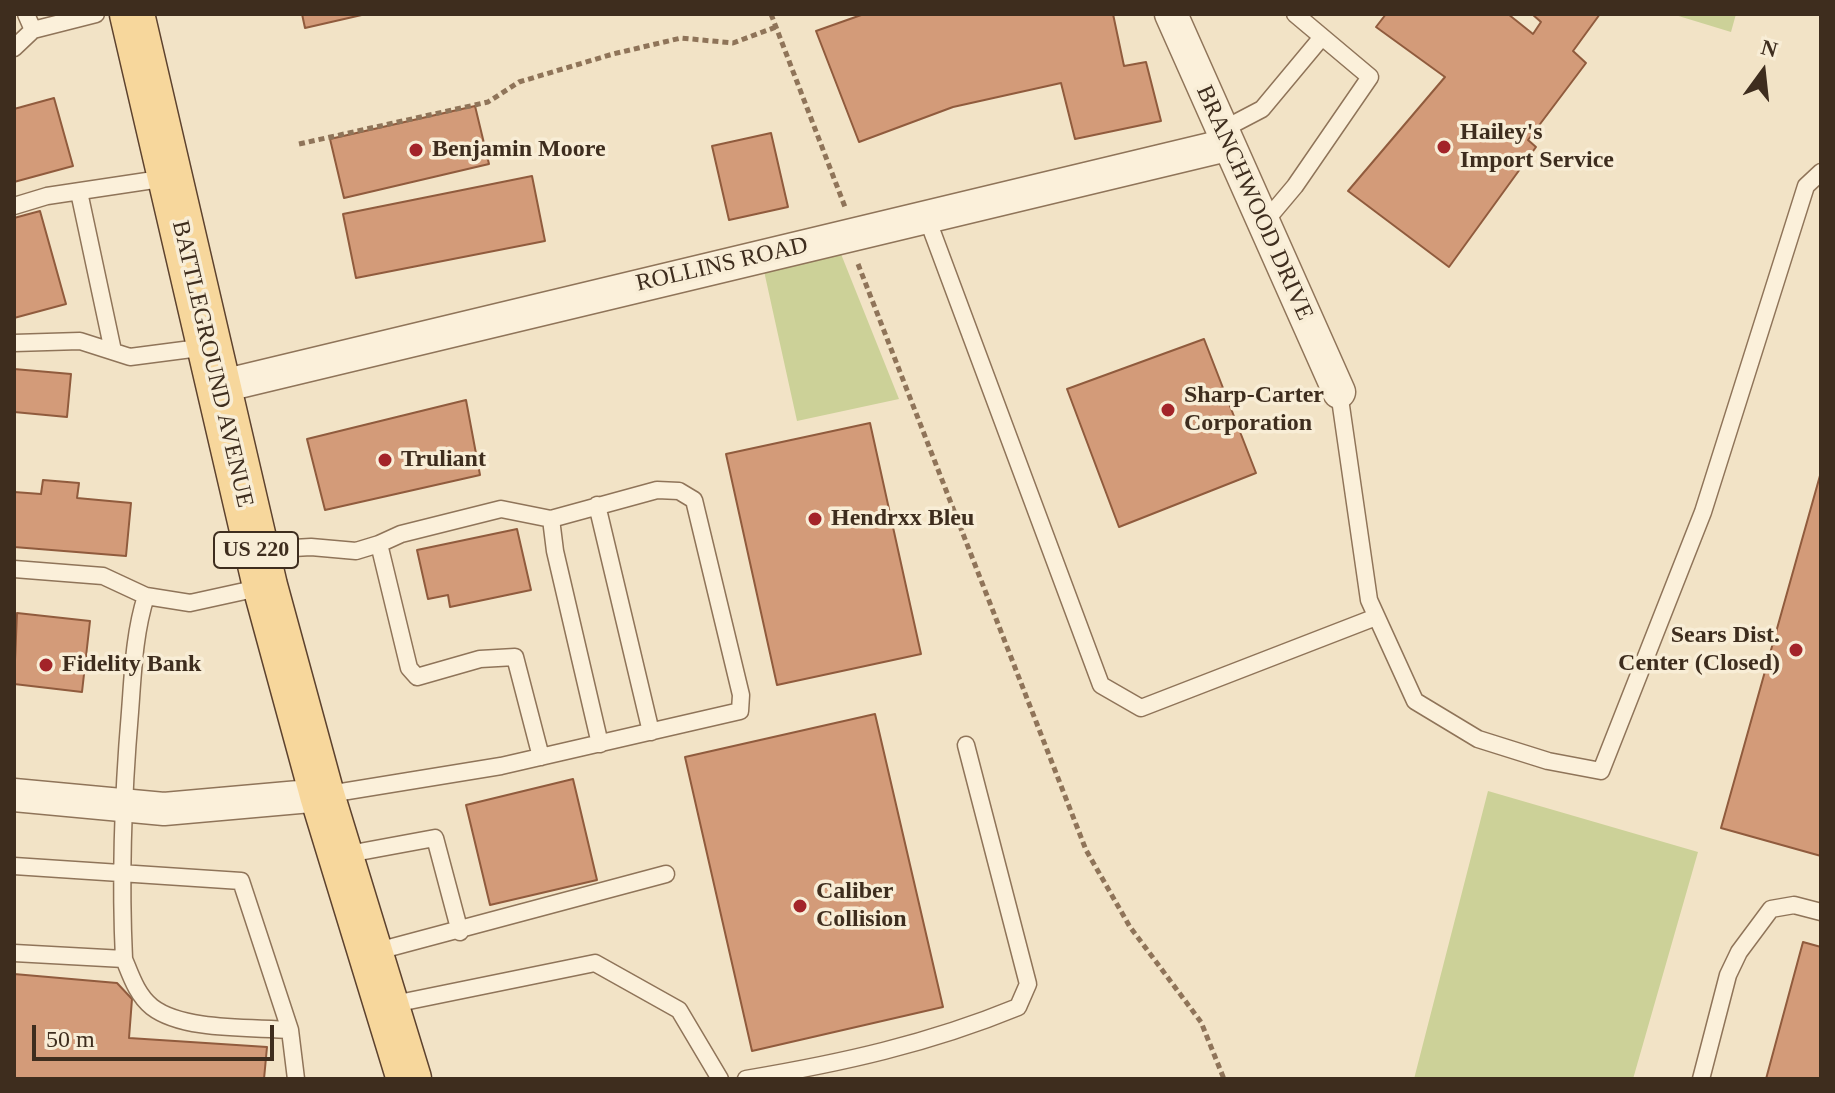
<!DOCTYPE html>
<html>
<head>
<meta charset="utf-8">
<style>
  body { margin:0 }
  #map { position:relative; width:1835px; height:1093px; overflow:hidden; background:#f2e3c6; font-family:Georgia,serif }
  canvas { display:block }
  .frame { position:absolute; inset:0; border:16px solid #3e2d1e; pointer-events:none }
  .north { position:absolute; left:1723px; top:32px; width:80px; height:80px; -webkit-text-stroke:6px #f8edd6; paint-order:stroke; rotate:15deg; font-size:22px; font-weight:700; line-height:32px; text-align:center; color:#3e2d1e }
  .north::after { content:''; display:block; margin:auto; width:28px; height:36px; background:#3e2d1e; clip-path:polygon(50% 0,100% 100%,50% 72%,0 100%) }
  .scale { position:absolute; left:32px; top:1025px; width:242px; height:36px; box-sizing:border-box; border:4px solid #3e2d1e; border-top:0; padding-left:10px; font-size:24px; line-height:28px; white-space:nowrap; color:#3e2d1e; -webkit-text-stroke:6px #f8edd6; paint-order:stroke }
</style>
</head>
<body>
<div id="map">
<canvas width="1835" height="1093"></canvas>
<div class="frame"></div>
<div class="north">N</div>
<div class="scale">50 m</div>
</div>
<script>
const context = document.querySelector('canvas').getContext('2d');
context.lineJoin = 'round';
function fillPath(path, color) { context.fillStyle = color; context.fill(path, 'evenodd'); }
function stroke(path, color, width, dash) { context.strokeStyle = color; context.lineWidth = width; context.lineCap = dash ? 'butt' : 'round'; context.setLineDash(dash || []); context.stroke(path); }
function write(font, color, halo, rows, align = 'center') {
  context.font = font + ' Georgia,serif'; context.lineWidth = 7; context.setLineDash([]); context.textBaseline = 'middle'; context.strokeStyle = halo; context.fillStyle = color; for (const [text, x, y, turn = 0] of rows) {
    context.save(); context.translate(x, y); context.rotate((+turn || 0) * Math.PI / 180); context.textAlign = isNaN(turn) ? turn : align; if (halo) context.strokeText(text, 0, 0); context.fillText(text, 0, 0); context.restore();
  }
}
fillPath(new Path2D(`
  M1672 14H1736L1731 32Z
  M841 254 899 399 797 421 764 271Z
  M1488 791 1698 852 1633 1079H1414Z`), '#ccd198');
const building = new Path2D(`
  M302 14H366L305 28Z
  M864 14H1113L1124 66 1146 62 1161 121 1075 139 1061 83 953 107 859 142 816 31Z
  M1386 14H1508L1533 34 1541 22 1532 14H1600L1573 51 1586 63 1528 140 1536 147 1449 267 1348 191 1445 77 1376 27Z
  M54 98 73 166 14 182V109Z
  M475 106 489 164 344 198 330 139Z
  M771 133 788 207 729 220 712 146Z
  M532 176 545 241 356 278 343 214Z
  M40 211 66 304 14 318V218Z
  M1204 339 1256 473 1119 527 1067 389Z
  M14 369 71 374 67 417 14 412Z
  M466 400 480 475 325 510 307 439Z
  M870 423 921 654 777 685 726 454Z
  M1821 472V856L1721 828Z
  M43 480 79 483 77 498 131 503 126 556 14 547V492L41 494Z
  M517 529 531 590 450 607 448 595 428 599 417 550Z
  M17 613 90 621 82 692 14 684Z
  M875 714 943 1007 752 1051 685 757Z
  M573 779 597 880 490 905 466 805Z
  M1803 942 1821 947V1079H1766Z
  M14 974 117 983 132 999 129 1038 267 1047 264 1079H14Z`);
fillPath(building, '#d39b79');
stroke(building, '#905b3d', 2);
const lane = new Path2D(`
  M26 14 33 30
  M14 48 33 30 96 14
  M1220 131 1262 109 1322 37
  M79 192 113 351
  M14 206 47 196 167 178
  M927 218 1101 685 1141 708 1376 617
  M1263 224 1295 186 1370 77 1295 14
  M14 343 80 341 130 357 207 347
  M1339 392 1369 600 1415 701 1478 739 1548 761 1601 771 1703 512 1806 186 1821 172
  M597 505 651 732
  M551 519 555 551 600 744
  M258 550 311 547 356 551 379 544 409 668 417 677 480 659 515 657 541 757
  M14 569 103 576 146 596
  M323 795 501 766 740 711 741 695 694 500 679 491 657 490 551 519 501 509 401 534 379 544
  M343 855 435 838 460 932
  M14 866 241 881 290 1030 296 1079
  M374 952 666 874
  M14 953 124 959C120 876 123 795 130 712 133 673 134 634 146 596L190 603 263 587
  M124 959C131 976 137 995 152 1007 183 1031 251 1027 290 1030
  M389 1005 595 963 679 1010 720 1079
  M746 1079C841 1063 928 1044 1018 1007L1028 984 966 745
  M1701 1079 1728 975 1739 952 1771 909 1794 905 1821 912`);
const street = new Path2D(`
  M1171 14 1339 392
  M218 387 1227 145
  M14 795 164 809 322 795`);
const primary = new Path2D(`
  M132 14 265 586 322 795 409 1079`);
stroke(lane, '#8f7459', 19);
stroke(street, '#8f7459', 35);
stroke(primary, '#5d422e', 47);
stroke(new Path2D(`
  M771 14 845 207
  M299 144 488 102 519 82 613 54 681 38 733 43 776 27
  M858 264 1086 850 1130 927 1201 1022 1224 1079`), '#8f7459', 5, [6, 4]);
stroke(lane, '#fbf0da', 16);
stroke(street, '#fbf0da', 32);
stroke(primary, '#f7d79c', 44);
for (const [x, y, r, color] of [
  [1444,147,8,"#a32429"],
  [416,150,8,"#a32429"],
  [1168,410,8,"#a32429"],
  [385,460,8,"#a32429"],
  [815,519,8,"#a32429"],
  [1796,650,8,"#a32429"],
  [46,665,8,"#a32429"],
  [800,906,8,"#a32429"]
]) { const dot = new Path2D(); dot.arc(x, y, r, 0, 2 * Math.PI); context.fillStyle = color; context.fill(dot); stroke(dot, '#f8edd6', 3); }
for (const [x, y, w] of [
  [256,550,84]
]) { const box = new Path2D(); box.roundRect(x - w / 2, y - 18, w, 36, 6); context.fillStyle = '#f8edd6'; context.fill(box); stroke(box, '#3e2d1e', 2); }
write('bold 22px', '#3e2d1e', null, [
  ["US 220",256,550]
]);
write('bold 24px', '#3e2d1e', '#f8edd6', [
  ["Hailey's",1460,133],
  ["Import Service",1460,161],
  ["Benjamin Moore",432,150],
  ["Sharp-Carter",1184,396],
  ["Corporation",1184,424],
  ["Truliant",401,460],
  ["Hendrxx Bleu",831,519],
  ["Sears Dist.",1780,636,"right"],
  ["Center (Closed)",1780,664,"right"],
  ["Fidelity Bank",62,665],
  ["Caliber",816,892],
  ["Collision",816,920]
], 'left');
write('24px', '#3e2d1e', '#f8edd6', [
  ["BRANCHWOOD DRIVE",1254,203,66],
  ["ROLLINS ROAD",722,265,-13],
  ["BATTLEGROUND AVENUE",212,364,77]
]);
</script>
</body>
</html>
